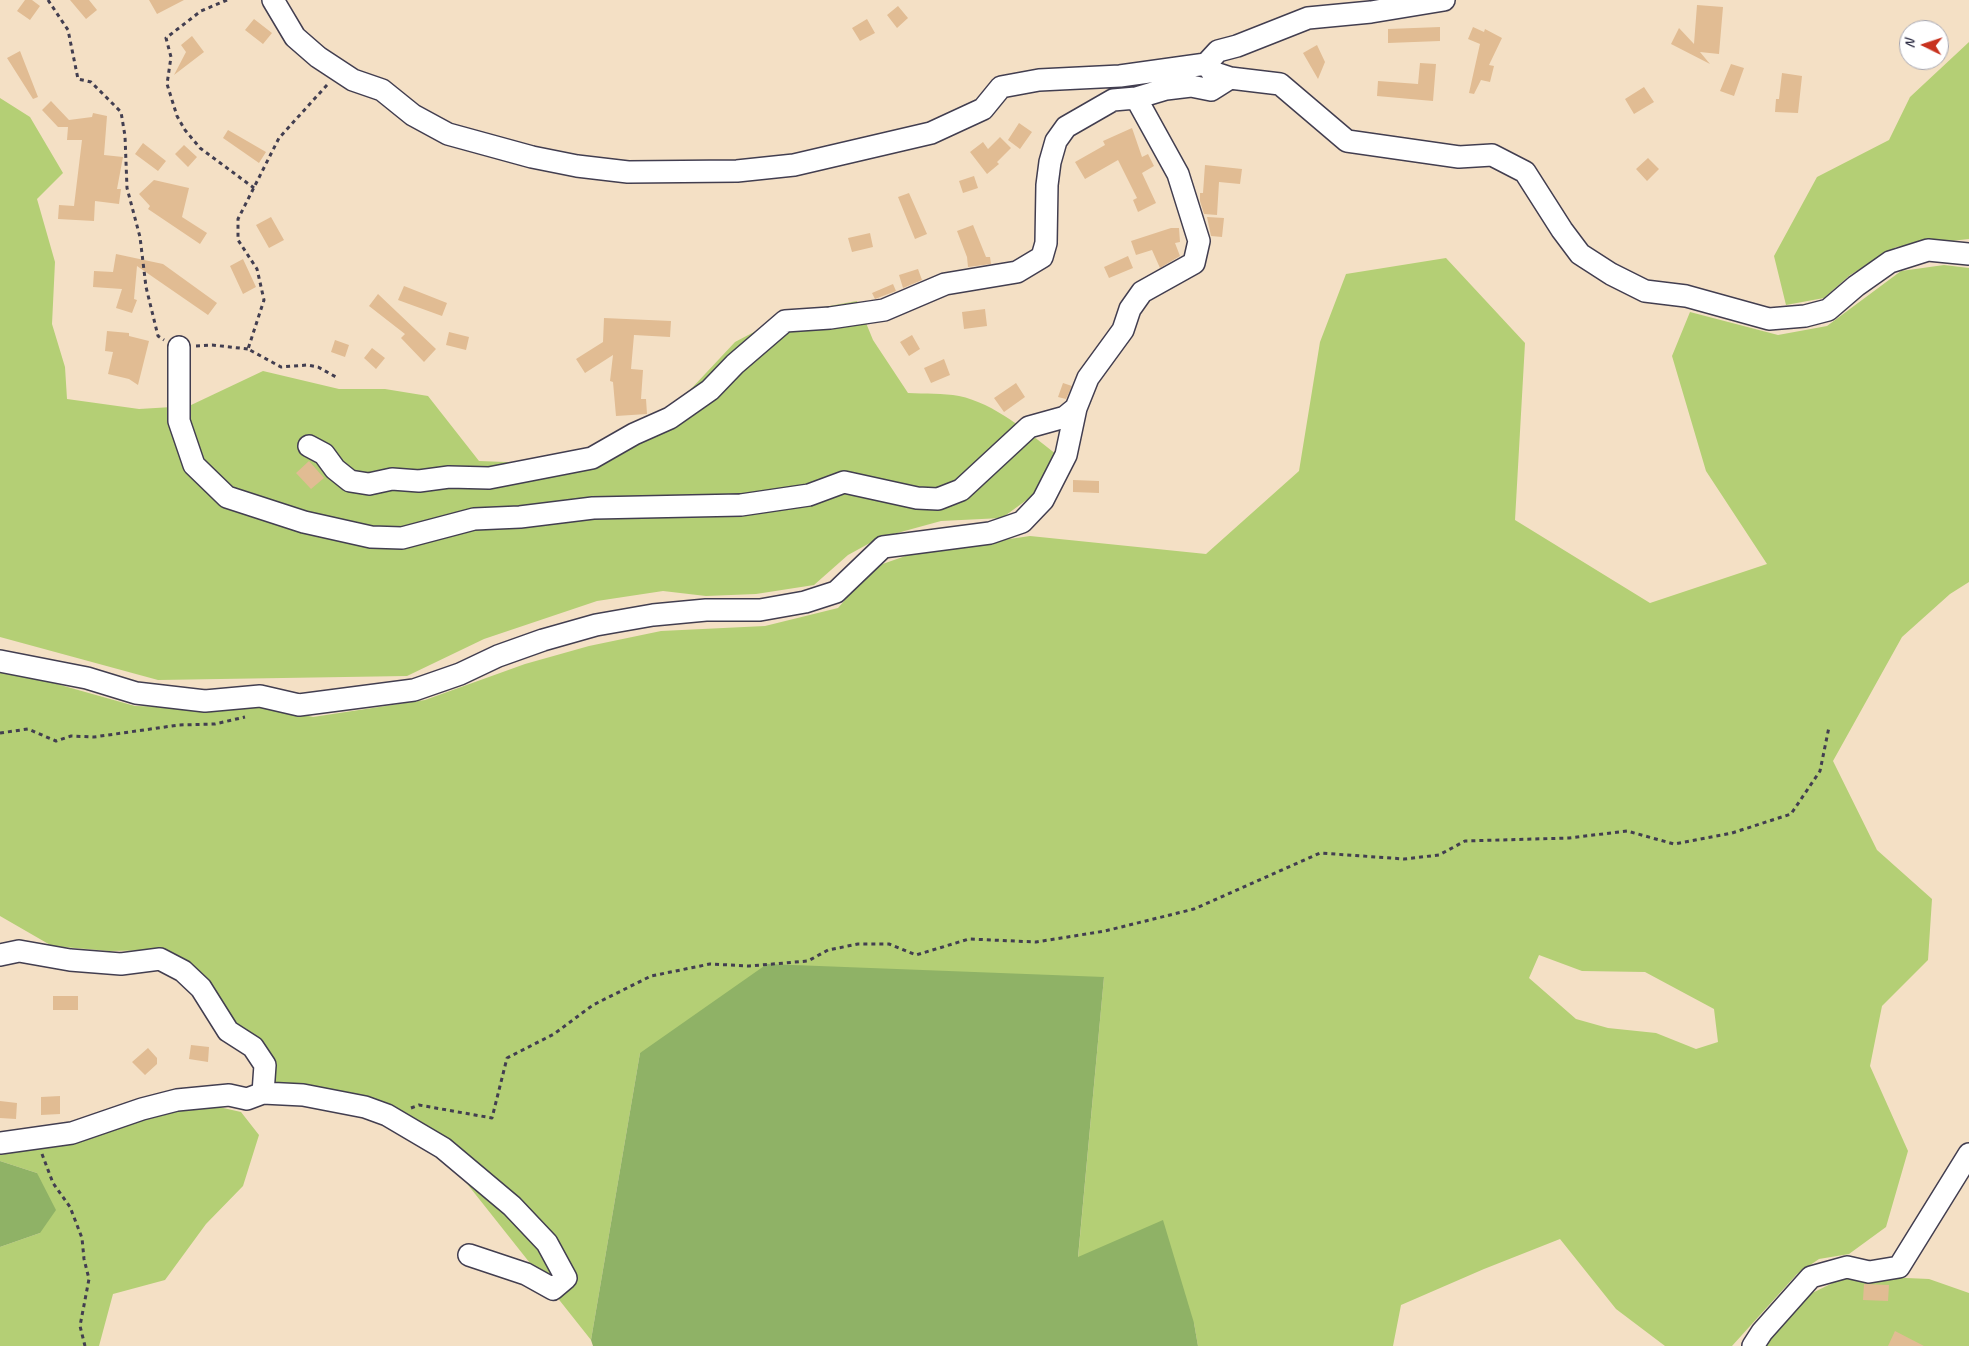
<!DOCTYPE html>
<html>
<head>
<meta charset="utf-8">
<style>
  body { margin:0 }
  #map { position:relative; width:1969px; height:1346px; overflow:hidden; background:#f4e0c5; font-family:Caveat,sans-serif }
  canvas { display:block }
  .north { position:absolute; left:1899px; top:20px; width:50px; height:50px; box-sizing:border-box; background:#fff; border:1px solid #a7a7b1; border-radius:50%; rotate:274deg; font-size:14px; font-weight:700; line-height:20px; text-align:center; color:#22223b }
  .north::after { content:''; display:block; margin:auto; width:18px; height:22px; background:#c8321e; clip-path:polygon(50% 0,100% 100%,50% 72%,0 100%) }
</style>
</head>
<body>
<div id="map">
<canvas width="1969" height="1346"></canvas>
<div class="north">N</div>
</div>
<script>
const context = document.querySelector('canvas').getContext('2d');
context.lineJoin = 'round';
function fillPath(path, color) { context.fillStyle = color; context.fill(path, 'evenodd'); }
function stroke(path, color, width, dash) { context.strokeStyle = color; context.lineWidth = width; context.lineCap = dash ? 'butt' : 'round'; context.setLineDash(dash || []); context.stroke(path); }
fillPath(new Path2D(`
  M1969 42V239L1896 247 1850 275 1824 298 1786 305 1774 256 1817 177 1889 140 1910 97Z
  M0 98 30 117 63 173 37 199 55 262 52 324 65 367 67 399 139 409 189 406 263 371 339 389H385L428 396 479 461 559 464 665 409 691 389 735 342 790 313 857 301 873 340 908 393C925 394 943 393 959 396 994 403 1029 433 1056 454L1032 496 1002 518 941 521 879 538 848 555 814 585 756 594 706 596 663 591 597 601 484 639 407 676 158 680 0 637Z
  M1446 258 1525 343 1515 520 1650 603 1767 564 1706 471 1672 356 1690 312 1778 335 1827 326 1901 271 1944 265 1969 268V582L1950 594 1902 637 1833 761 1877 850 1932 899 1928 960 1882 1006 1870 1066 1908 1151 1886 1227 1849 1254 1819 1259 1797 1274 1732 1346H1665L1616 1309 1560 1239 1484 1269 1401 1305 1393 1346H1198L1194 1323 1078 1258 1104 977 640 1053 591 1340 422 1127 268 1087 243 1030 161 950 109 951 52 946 0 916V668L135 706 205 708 267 706 313 717 425 700 525 664 589 646 661 631 765 626 838 608 874 567 914 553 1030 536 1206 554 1299 471 1320 342 1346 274ZM1539 955 1582 971 1645 972 1714 1009 1718 1042 1696 1049 1656 1033 1608 1028 1576 1019 1529 978Z
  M210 1105 241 1112 259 1135 243 1186 206 1224 165 1280 113 1294 99 1346H0V1247L40 1233 37 1173 0 1161V1155L40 1147 165 1109Z
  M1884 1277 1929 1279 1969 1293V1346H1765L1806 1296 1843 1278Z`), '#b4cf75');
fillPath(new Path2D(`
  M767 964 1104 977 1078 1257 1163 1220 1194 1323 1198 1346H593L591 1340 640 1053Z
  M0 1161 37 1173 56 1210 40 1233 0 1247Z`), '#8fb266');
fillPath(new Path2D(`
  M25 0H32L40 6 30 20 17 11Z
  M70 0H89L97 10 86 19Z
  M149 0H184L157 14Z
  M1697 5 1723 7 1719 54 1700 52 1710 64 1671 44 1679 28 1694 44Z
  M898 6 908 18 897 28 887 15Z
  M254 19 272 33 263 44 245 30Z
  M867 19 875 33 860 41 852 28Z
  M1440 27V41L1388 43V29Z
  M1473 27 1484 32 1485 29 1502 38 1489 65 1494 66 1490 82 1481 80 1474 94 1469 93 1480 44 1468 39Z
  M192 36 204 52 174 75 186 52 181 45Z
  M1317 45 1325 62 1318 79 1303 53Z
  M20 51 38 97 33 99 7 58Z
  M1420 63 1436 64 1433 101 1377 96 1378 81 1418 84Z
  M1731 64 1744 68 1734 96 1720 91Z
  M1782 73 1802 76 1798 113 1775 112 1776 99H1779Z
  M1644 87 1654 102 1634 114 1625 99Z
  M51 101 69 120 92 117 93 113 107 116 104 155 123 157 117 189H121L119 204 95 201 94 221 58 219 59 205 74 206 82 140H67L68 127H58L42 110Z
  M1019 123 1032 132 1020 149 1008 140Z
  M1132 128 1142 157 1148 154 1154 166 1142 173 1156 203 1138 212 1133 200 1137 198 1118 160 1085 179 1075 162 1105 145 1103 141Z
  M228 130 266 152 259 163 223 138Z
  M1000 137 1011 148 997 162 999 164 987 174 970 152 983 142 988 149Z
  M143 143 166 161 158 171 135 154Z
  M184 145 197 157 188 167 175 154Z
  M1648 158 1659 169 1647 181 1636 169Z
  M1205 165 1242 169 1240 184 1219 182 1217 215 1204 214 1200 201V193H1203Z
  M974 176 978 188 963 193 959 181Z
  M154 180 189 188 182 217 207 233 200 244 148 209 150 206 139 194Z
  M909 193 927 234 915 239 898 197Z
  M271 217 284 240 269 248 256 225Z
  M1207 217 1224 218 1222 237 1211 236Z
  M973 225 986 257H990L991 264 968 267 967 257 957 231Z
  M1171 228H1179L1180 242 1175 243 1180 256 1160 268 1152 250 1136 255 1131 241Z
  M870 233 873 247 852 252 848 238Z
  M116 254 163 264 217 303 208 315 137 266 134 299 137 300 132 313 116 308 122 289 93 287 94 271 113 272Z
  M1128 256 1133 268 1109 278 1104 267Z
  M243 259 256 287 243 294 230 266Z
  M918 269 922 280 903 288 899 275Z
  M893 284 896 291 875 299 872 293Z
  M404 286 447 303 442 316 398 300Z
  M378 294 436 349 424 362 401 338 405 334 369 306Z
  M985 309 987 326 964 329 962 312Z
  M604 318 671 321 670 337 634 335 631 369 643 370 641 399H646L647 414 616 416 613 382 610 381 613 355 585 373 576 359 603 342Z
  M107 331 129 333V336L149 341 138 385 129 379 108 374 113 352 105 351Z
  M449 332 469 337 466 350 446 345Z
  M912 335 920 349 909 356 900 342Z
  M335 340 349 345 345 357 331 352Z
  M372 348 385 358 376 369 364 358Z
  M944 359 950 375 931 383 924 368Z
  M1016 383 1025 397 1004 412 994 398Z
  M1063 383 1072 386 1066 399 1058 397Z
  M309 461 324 478 311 489 296 473Z
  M1073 480 1099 481V493L1073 492Z
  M53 996H78V1010H53Z
  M191 1045 209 1047 208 1062 189 1059Z
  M148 1048 157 1058V1064L145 1075 132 1062Z
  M60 1096V1114L41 1115V1097Z
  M0 1101 17 1103 16 1119 0 1118Z
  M1864 1284 1889 1285 1888 1301 1863 1300Z
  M1895 1331 1924 1346H1888Z`), '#e1bc93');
const minor = new Path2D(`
  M273 0 295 37 318 57 353 80 382 90 413 115 448 134 532 157 577 166 628 172 737 171 794 165 931 133 983 109 1001 87 1039 80 1120 76 1206 64 1212 72 1230 78 1280 84 1347 141 1459 157 1492 155 1525 172 1562 230 1580 254 1611 274 1645 291 1686 296 1769 319 1805 316 1828 310 1856 286 1890 262 1928 250 1969 254
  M1206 64 1218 51 1237 46 1308 18 1371 12 1444 0
  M179 347V421L194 465 227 497 304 522 371 537 402 538 474 519 520 517 593 508 741 505 809 495 844 482 917 498 938 499 961 490 1029 427 1065 417 1076 408
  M309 446 324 454 335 469 350 481 369 484 392 479 419 481 449 477 489 478 592 458 634 434 670 418 710 390 735 364 785 321 830 318 884 310 945 284 1017 272 1042 257 1046 243 1047 185 1050 162 1056 141 1066 127 1113 100 1136 98 1166 89 1191 86 1211 90 1230 78
  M0 661 87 678 136 693 205 701 260 696 299 705 414 690 460 674 498 656 543 640 596 625 653 615 706 610H760L805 602 836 592 883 547 990 533 1022 522 1043 500 1066 455 1076 408 1088 378 1123 330 1130 309 1142 292 1194 263 1199 241 1178 174 1136 98
  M0 955 19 951 70 960 121 964 160 959 183 971 201 988 228 1031 253 1047 265 1065 263 1093 247 1099 229 1095 177 1100 142 1109 72 1133 0 1143
  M263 1093 303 1095 365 1107 387 1115 443 1148 512 1206 547 1243 566 1278 553 1289 526 1274 469 1255
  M1753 1346 1762 1332 1811 1277 1847 1267 1869 1272 1899 1267 1969 1154`);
stroke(minor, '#423e50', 24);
stroke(new Path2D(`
  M48 0 68 30 78 79 91 82 121 112 125 136 127 188 140 237 146 287 158 336 164 340
  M227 0 201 11 166 38 171 57 167 84 177 116 185 130 200 148 254 188
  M327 85 279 138 238 219V240L257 269 264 300 248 349 281 367 307 365 318 367 336 377
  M196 346 212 345 248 349
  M0 733 28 729 56 741 71 736 94 737 179 725 215 724 245 717
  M411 1108 419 1105 492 1118 507 1058 554 1034 593 1005 651 976 710 964 749 966 808 961 828 950 858 944H889L916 955 969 939 1036 942 1105 931 1194 909 1320 853 1404 859 1439 855 1465 841 1569 838 1627 831 1674 844 1732 833 1791 814 1820 771 1829 727
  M42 1154 53 1183 70 1207 82 1238 84 1259 89 1279 80 1326 85 1346`), '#423e50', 3, [4, 4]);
stroke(minor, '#fff', 21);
</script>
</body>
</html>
